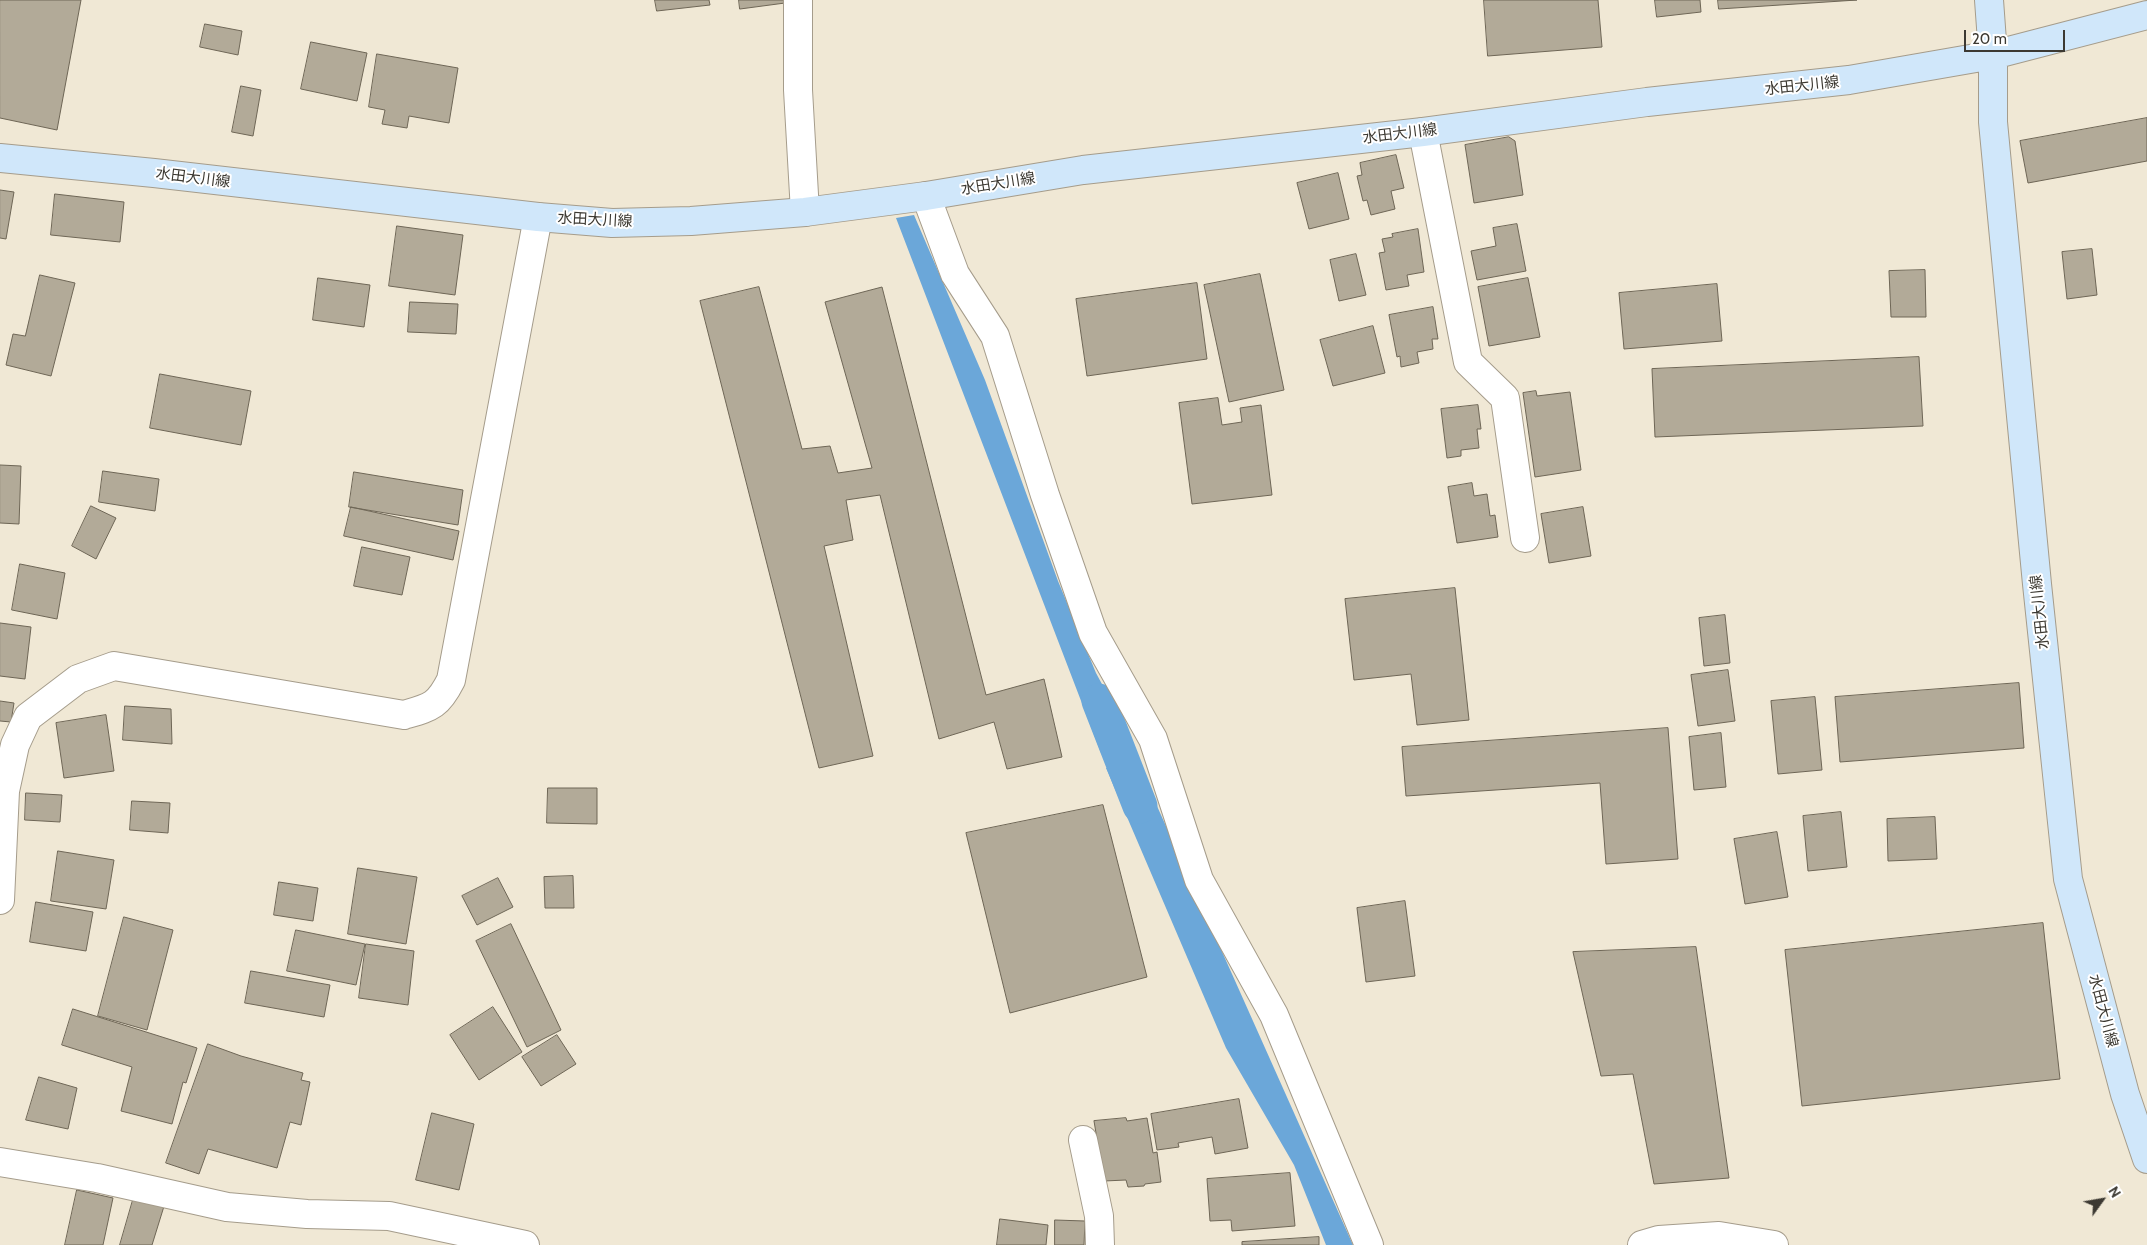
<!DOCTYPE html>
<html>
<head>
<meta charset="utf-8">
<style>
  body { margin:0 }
  #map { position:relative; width:2147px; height:1245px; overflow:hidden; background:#f0e8d5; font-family:Cabin,sans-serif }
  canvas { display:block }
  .north { position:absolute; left:2077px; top:1175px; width:50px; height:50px; -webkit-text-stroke:4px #fff; paint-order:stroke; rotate:58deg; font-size:14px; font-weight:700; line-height:20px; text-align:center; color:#3c3932 }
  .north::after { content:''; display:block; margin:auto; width:18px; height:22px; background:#3c3932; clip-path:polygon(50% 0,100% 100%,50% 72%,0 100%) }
  .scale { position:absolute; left:1964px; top:30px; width:101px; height:22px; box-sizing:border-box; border:2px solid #3c3932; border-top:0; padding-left:6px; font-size:15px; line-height:18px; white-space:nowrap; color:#3c3932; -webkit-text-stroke:4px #fff; paint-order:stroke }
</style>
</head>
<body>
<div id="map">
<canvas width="2147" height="1245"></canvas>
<div class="north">N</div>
<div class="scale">20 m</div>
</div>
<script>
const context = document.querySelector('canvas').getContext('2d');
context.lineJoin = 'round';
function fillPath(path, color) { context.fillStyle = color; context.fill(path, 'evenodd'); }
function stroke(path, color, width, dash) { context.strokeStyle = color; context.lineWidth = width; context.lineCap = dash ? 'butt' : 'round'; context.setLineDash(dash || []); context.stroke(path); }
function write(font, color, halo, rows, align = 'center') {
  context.font = font + ' Cabin,"Noto Sans JP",sans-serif'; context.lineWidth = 4; context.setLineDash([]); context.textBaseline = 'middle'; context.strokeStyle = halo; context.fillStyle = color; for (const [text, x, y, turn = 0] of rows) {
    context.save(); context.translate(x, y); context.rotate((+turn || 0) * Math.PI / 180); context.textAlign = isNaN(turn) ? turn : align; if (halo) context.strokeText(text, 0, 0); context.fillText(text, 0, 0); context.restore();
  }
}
fillPath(new Path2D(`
  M914 215 985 380 1058 581 1096 673 1131 738 1101 753 896 218Z
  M1136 759 1353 1245H1326L1294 1165 1226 1048 1106 768Z`), '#6ba7d9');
stroke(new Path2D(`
  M1099 701 1140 806`), '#6ba7d9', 35);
const building = new Path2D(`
  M0 0H81L57 130 0 118Z
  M655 0H709L710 5 657 11Z
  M739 0H784L785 3 740 9Z
  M1484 0H1598L1602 47 1488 56Z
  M1655 0H1700L1701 12 1657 17Z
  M1718 0H1857L1719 9Z
  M205 24 242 31 238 55 200 47Z
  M311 42 367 53 357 101 301 89Z
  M377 54 458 68 449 123 409 116 407 128 382 124 385 110 369 107Z
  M241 86 261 90 253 136 232 132Z
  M2147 118V161L2028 183 2020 141Z
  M1509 137 1515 141 1523 195 1474 203 1465 145Z
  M1396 155 1404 188 1391 191 1395 209 1371 215 1367 200 1363 201 1357 176 1362 175 1360 163Z
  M1338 173 1349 219 1309 229 1297 183Z
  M0 190 14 192 6 239 0 238Z
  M55 194 124 202 120 242 51 235Z
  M1517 224 1526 271 1477 280 1471 251 1496 246 1493 228Z
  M397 226 463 235 455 295 389 286Z
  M1418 229 1424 272 1407 275 1409 286 1386 290 1379 253 1385 252 1382 239 1393 237 1392 234Z
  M2092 249 2097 295 2067 299 2062 252Z
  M1356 254 1366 295 1339 301 1330 260Z
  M1925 270 1926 317H1891L1889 271Z
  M1260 274 1284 390 1229 402 1204 285Z
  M40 275 75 283 51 376 6 365 13 334 25 336Z
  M318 278 370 285 364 327 313 320Z
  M1528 278 1540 337 1489 346 1478 287Z
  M1197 283 1207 359 1087 376 1076 299Z
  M1717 284 1722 341 1624 349 1619 293Z
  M759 287 802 449 830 446 838 473 872 468 825 302 882 287 986 695 1044 679 1062 757 1007 769 994 722 939 739 880 495 846 500 853 540 824 546 873 756 819 768 700 301Z
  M410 302 458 304 456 334 408 332Z
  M1433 307 1438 339H1432L1433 349 1417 352 1419 363 1401 367 1400 356 1397 357 1389 315Z
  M1373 326 1385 373 1333 386 1320 340Z
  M1919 357 1923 426 1655 437 1652 369Z
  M160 374 251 391 241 445 150 428Z
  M1536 391 1537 396 1570 392 1581 470 1535 477 1523 393Z
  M1218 398 1222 425 1242 422 1240 408 1261 405 1272 495 1192 504 1179 403Z
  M1478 405 1481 429H1477L1479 448 1461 450V456L1447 458 1441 409Z
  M0 465 21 466 19 524 0 523Z
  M103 471 159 479 155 511 99 502Z
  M354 472 463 490 458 525 349 507Z
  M1472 483 1474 496 1487 494 1490 516 1495 515 1498 537 1457 543 1448 487Z
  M91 506 116 518 96 559 72 546Z
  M351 507 459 531 453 560 344 536Z
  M1583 507 1591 556 1549 563 1541 514Z
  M362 547 410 557 402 595 354 586Z
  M20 564 65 573 57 619 12 610Z
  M1455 588 1469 720 1417 725 1411 674 1354 680 1345 599Z
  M1725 615 1730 663 1704 666 1699 618Z
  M0 623 31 627 25 679 0 676Z
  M1728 670 1735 721 1698 726 1691 675Z
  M2019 683 2024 748 1840 762 1835 697Z
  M1815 697 1822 770 1778 774 1771 701Z
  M0 701 14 703 11 722 0 721Z
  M125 706 171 709 172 744 123 740Z
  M106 715 114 771 64 778 56 723Z
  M1668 728 1678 859 1606 864 1600 783 1406 796 1402 747Z
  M1721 733 1726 787 1694 790 1689 737Z
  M548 788H597V824L547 823Z
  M26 793 62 795 60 822 25 820Z
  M132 801 170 803 168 833 130 830Z
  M1103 805 1147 977 1010 1013 966 833Z
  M1841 812 1847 867 1808 871 1803 816Z
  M1935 817 1937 859 1888 861 1887 819Z
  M1777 832 1788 897 1745 904 1734 839Z
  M58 851 114 860 106 909 51 901Z
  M358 868 417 877 406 944 348 934Z
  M573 876 574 908H545L544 877Z
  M498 878 513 907 477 925 462 896Z
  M279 882 318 888 313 921 274 915Z
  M1405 901 1415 976 1366 982 1357 908Z
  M36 902 93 912 86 951 30 942Z
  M124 917 173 930 147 1030 98 1016Z
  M2043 923 2060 1079 1802 1106 1785 950Z
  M511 924 561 1030 527 1047 476 941Z
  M296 930 365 944 356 985 287 971Z
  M366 944 414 951 408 1005 359 998Z
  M1696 947 1729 1178 1654 1184 1633 1074 1601 1076 1573 952Z
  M251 971 330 985 324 1017 245 1003Z
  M493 1007 522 1052 479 1080 450 1035Z
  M73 1009 197 1048 186 1083 183 1082 172 1124 121 1111 132 1067 62 1045Z
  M557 1035 576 1064 541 1086 522 1057Z
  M208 1044 241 1056 303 1073 301 1080 310 1082 301 1125 290 1122 277 1168 208 1149 199 1174 166 1163Z
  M39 1077 77 1088 68 1129 26 1120Z
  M1239 1099 1248 1148 1215 1154 1212 1137 1178 1143 1179 1147 1157 1150 1151 1114Z
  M432 1113 474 1124 459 1190 416 1180Z
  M1126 1118 1127 1121 1147 1118 1153 1153 1157 1152 1161 1182 1145 1184 1144 1186 1128 1187 1126 1180 1104 1181 1094 1121Z
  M1290 1173 1295 1226 1232 1231 1231 1220 1210 1221 1207 1179Z
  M77 1190 113 1198 103 1245H65Z
  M135 1193 165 1203 152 1245H120Z
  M1000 1219 1048 1225 1046 1245H997Z
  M1055 1220 1085 1221 1084 1245H1055Z
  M1319 1237V1245H1242V1242Z`);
fillPath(building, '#b2aa98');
stroke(building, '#6e6656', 1);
const minor = new Path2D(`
  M798 0V90L805 212
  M1423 132 1468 362 1505 398 1525 538
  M926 196 955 274 995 336 1045 495 1093 633 1153 739 1199 880 1274 1015 1369 1245
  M0 900 5 791 15 745 28 717 78 679 114 666 404 715C431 707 438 706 451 680L538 217
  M1083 1140 1099 1216 1100 1245
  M0 1162 97 1178 227 1207 307 1214 389 1216 525 1245
  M1642 1245 1659 1240 1719 1236 1774 1245`);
const secondary = new Path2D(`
  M1989 0 1993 55V122L2037 584 2068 879 2125 1094 2147 1159
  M0 158 154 173 538 217 612 223 691 221 805 212 926 196 1083 170 1423 132 1647 102 1849 80 1993 55 2147 15`);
stroke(minor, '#a59c8b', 30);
stroke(secondary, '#a59c8b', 30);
stroke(minor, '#fff', 28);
stroke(secondary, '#d0e7fa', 28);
write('15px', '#3c3932', '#fff', [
  ["水田大川線",1802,86,-6],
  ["水田大川線",1400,134,-7],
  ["水田大川線",193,178,7],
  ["水田大川線",998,184,-9],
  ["水田大川線",595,220,3],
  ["水田大川線",2040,612,-96],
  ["水田大川線",2103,1011,75]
]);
</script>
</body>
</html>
